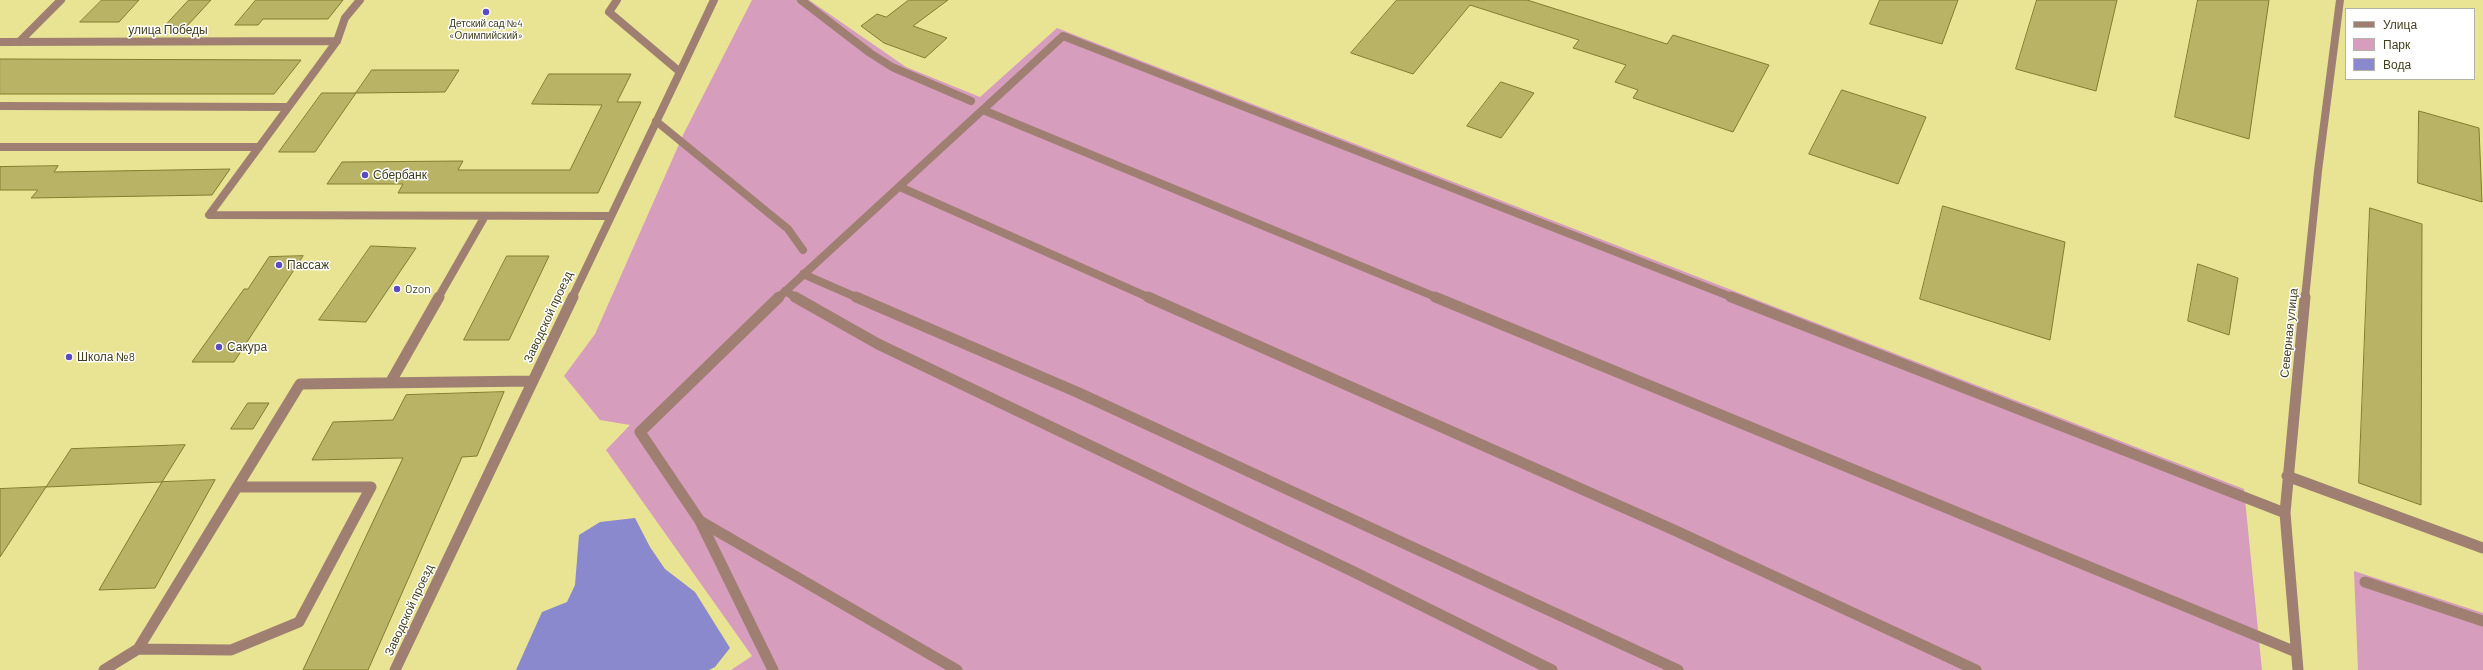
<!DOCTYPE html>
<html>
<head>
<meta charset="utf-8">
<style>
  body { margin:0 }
  #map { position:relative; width:2483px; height:670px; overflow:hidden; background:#e9e494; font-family:Barlow,sans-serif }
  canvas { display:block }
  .legend { position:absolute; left:2345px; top:8px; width:130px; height:72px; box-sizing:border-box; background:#fff; border:1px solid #b3b2a5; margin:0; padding:5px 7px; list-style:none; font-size:12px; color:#413e1d }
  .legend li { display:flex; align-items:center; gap:8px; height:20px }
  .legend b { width:20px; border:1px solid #b3b2a5 }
</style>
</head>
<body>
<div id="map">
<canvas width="2483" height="670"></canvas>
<ul class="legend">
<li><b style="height:5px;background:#9f7f71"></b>Улица</li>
<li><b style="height:11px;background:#d69dbd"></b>Парк</li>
<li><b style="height:11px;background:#8b89cd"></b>Вода</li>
</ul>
</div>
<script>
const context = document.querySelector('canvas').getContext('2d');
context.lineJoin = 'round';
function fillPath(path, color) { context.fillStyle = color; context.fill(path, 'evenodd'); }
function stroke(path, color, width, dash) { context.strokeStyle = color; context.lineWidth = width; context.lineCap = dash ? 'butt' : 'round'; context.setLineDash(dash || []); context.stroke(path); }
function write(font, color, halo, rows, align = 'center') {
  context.font = font + ' Barlow,sans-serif'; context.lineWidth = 3; context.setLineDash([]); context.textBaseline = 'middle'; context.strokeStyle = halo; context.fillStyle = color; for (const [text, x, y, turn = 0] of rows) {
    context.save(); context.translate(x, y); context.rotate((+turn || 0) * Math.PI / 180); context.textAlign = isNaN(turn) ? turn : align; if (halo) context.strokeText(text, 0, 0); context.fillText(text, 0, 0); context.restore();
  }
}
fillPath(new Path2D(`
  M752 0H809L906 67 980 97 1057 28 2244 489 2262 670H731L752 656 606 450 630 425 600 420 564 376 595 334 684 133Z
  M2354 571 2483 613V670H2358Z`), '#d69dbd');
fillPath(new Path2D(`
  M635 518 650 547 665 569 695 592 730 648 715 667 709 670H516L542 612 567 602 575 585 579 535 600 522Z`), '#8b89cd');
const building = new Path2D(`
  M102 0H139L119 22H80Z
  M189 0H211L187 26H165Z
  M256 0H343L328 19H263L258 25H235Z
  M909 0H948L913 26 947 38 925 58 884 43 861 26 877 14 886 17Z
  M1397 0H1527L1667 44 1673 35 1769 65 1733 132 1633 98 1638 90 1615 82 1626 65 1573 48 1579 40 1470 5 1413 74 1351 53Z
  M1880 0H1958L1942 44 1870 24Z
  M2037 0H2117L2096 91 2016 69Z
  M2198 0H2269L2249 139 2175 117Z
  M0 59 301 60 274 94H0Z
  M372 70H459L445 92 356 93Z
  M549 74H631L617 102H641L598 193H398L403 184H327L342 162 463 161 458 170H570L602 105 532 104Z
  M1501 82 1534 93 1501 138 1467 126Z
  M1842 90 1926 117 1898 184 1809 154Z
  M322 93H356L315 152H279Z
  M2419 111 2479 128 2482 202 2418 183Z
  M58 166 54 172 230 169 212 195 31 198 38 190H0V167Z
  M1943 206 2065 242 2050 340 1920 299Z
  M2370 208 2422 224 2421 505 2359 483Z
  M371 246 416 248 366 322 319 320Z
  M303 256 234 362H192L244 289H248L269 257Z
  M507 256H549L509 340H464Z
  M2198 264 2238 278 2229 335 2188 321Z
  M504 392 477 456 462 457 368 670H303L403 458 312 460 333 422 393 420 406 395Z
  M248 403H269L253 429H231Z
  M185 445 162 482 46 487 71 449Z
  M215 480 155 588 99 590 162 482Z
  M46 487 0 557V489Z`);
fillPath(building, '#b9b366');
stroke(building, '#827c2c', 1);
stroke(new Path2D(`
  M360 0 345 18 337 41 209 215 610 216
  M801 0 870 53 892 67 971 101
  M0 42 337 41
  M19 42 61 0
  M680 72 714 0
  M0 106 287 107
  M983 110 1438 298
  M656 121 788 229 803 250
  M0 147H259
  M900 187 1150 298
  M803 274 858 298
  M785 291 797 298
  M438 298 485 216
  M572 298 680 72 609 12 617 0
  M778 298 1063 36 1734 298
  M2305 298 2318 171 2340 0`), '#9f7f71', 8);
stroke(new Path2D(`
  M779 297 640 432 700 521 957 670
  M795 297 878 344 1352 571 1552 670
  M856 297 1079 393 1678 670
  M1148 297 1674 530 1976 670
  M1435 297 2296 652
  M1731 297 2285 513
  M390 383 439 297
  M2287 476 2483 548
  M700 521 773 670
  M2365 582 2483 621
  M138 649 300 384 532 381
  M104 670 138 649 231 650 299 622 371 487H237
  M395 670 573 297
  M2298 670 2285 513 2305 297`), '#9f7f71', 11);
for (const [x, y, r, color] of [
  [486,12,4,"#5c4bc3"],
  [365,175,4,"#5c4bc3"],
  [279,265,4,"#5c4bc3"],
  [397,289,4,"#5c4bc3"],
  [219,347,4,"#5c4bc3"],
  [69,357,4,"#5c4bc3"]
]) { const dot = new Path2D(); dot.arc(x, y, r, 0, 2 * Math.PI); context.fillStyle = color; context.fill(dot); stroke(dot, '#fff', 1.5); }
write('10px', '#413e1d', '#fff', [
  ["Детский сад №4",486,24],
  ["«Олимпийский»",486,36]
]);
write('12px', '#413e1d', '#fff', [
  ["улица Победы",168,30],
  ["Заводской проезд",548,317,-65],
  ["Северная улица",2289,333,-84],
  ["Заводской проезд",409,610,-65]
]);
write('12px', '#413e1d', '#fff', [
  ["Сбербанк",373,175],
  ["Пассаж",287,265],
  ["Ozon",405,289],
  ["Сакура",227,347],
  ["Школа №8",77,357]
], 'left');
</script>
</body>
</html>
